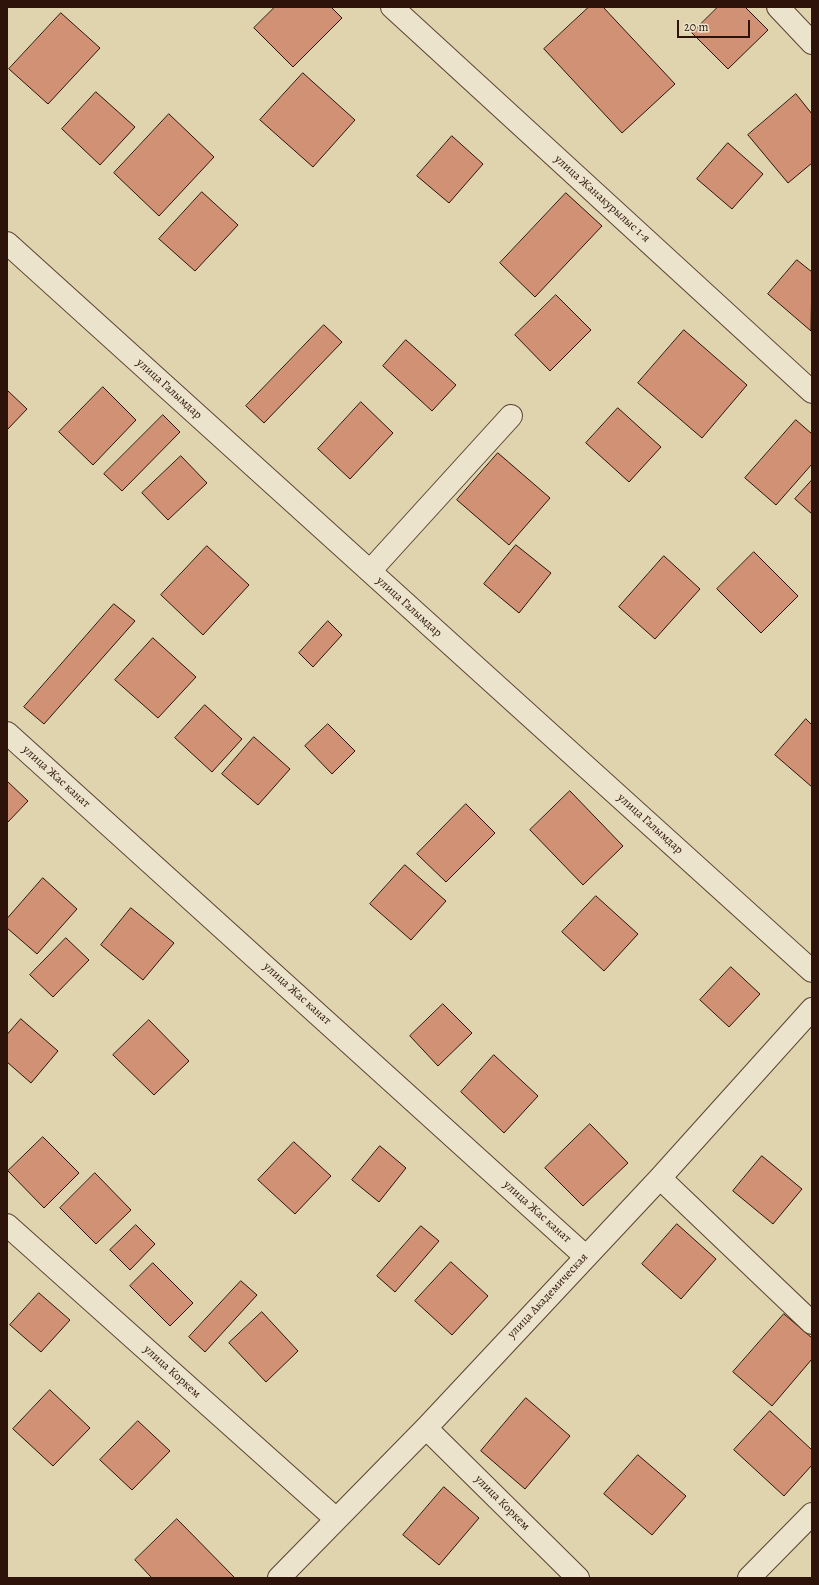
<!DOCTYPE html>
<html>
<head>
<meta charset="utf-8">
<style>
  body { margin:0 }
  #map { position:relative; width:819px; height:1585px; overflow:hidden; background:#e0d4af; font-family:Alegreya,serif }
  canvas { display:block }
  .frame { position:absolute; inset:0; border:8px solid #2d1309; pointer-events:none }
  .scale { position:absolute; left:677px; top:20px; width:73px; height:18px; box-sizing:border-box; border:2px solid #2d1309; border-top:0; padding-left:5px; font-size:12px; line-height:14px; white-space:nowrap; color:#2d1309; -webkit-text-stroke:3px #ebe3cb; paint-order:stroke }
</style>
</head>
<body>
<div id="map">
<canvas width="819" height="1585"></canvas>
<div class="frame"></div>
<div class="scale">20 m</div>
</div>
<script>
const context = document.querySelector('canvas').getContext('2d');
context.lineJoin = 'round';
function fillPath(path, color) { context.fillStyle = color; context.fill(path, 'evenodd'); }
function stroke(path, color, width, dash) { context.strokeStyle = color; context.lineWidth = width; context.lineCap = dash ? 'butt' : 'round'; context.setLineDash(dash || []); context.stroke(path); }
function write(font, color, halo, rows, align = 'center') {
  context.font = font + ' Alegreya,serif'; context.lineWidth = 3; context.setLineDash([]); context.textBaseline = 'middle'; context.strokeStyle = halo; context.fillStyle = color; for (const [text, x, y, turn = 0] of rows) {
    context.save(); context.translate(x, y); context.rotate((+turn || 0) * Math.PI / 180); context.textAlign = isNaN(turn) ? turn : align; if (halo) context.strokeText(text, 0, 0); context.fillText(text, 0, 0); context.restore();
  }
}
const building = new Path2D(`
  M275 7H331L342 18 293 67 254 28Z
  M589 7H603L675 84 622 133 544 49Z
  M718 7H745L768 30 728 69 692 33Z
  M61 13 100 48 48 104 9 69Z
  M303 73 355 120 313 167 260 120Z
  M96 92 135 127 100 165 62 129Z
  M796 94 812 114V163L788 183 748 135Z
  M169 114 214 157 159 216 114 173Z
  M452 136 483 164 449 203 417 176Z
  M728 143 763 174 732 209 697 179Z
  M202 192 238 225 195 271 159 239Z
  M566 193 602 226 535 297 500 263Z
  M797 260 812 272 811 331 768 294Z
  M556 295 591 330 550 371 515 335Z
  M324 325 342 342 264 423 246 406Z
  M684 330 747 385 702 438 638 383Z
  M406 340 456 385 432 411 383 366Z
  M103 387 136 420 93 465 59 432Z
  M7 390 27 409 7 430Z
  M361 402 393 433 350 479 318 449Z
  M618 408 661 447 629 482 586 443Z
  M163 415 180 432 122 491 104 474Z
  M796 420 812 434V464L776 505 745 478Z
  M498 453 550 498 509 545 457 500Z
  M181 456 207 483 168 520 142 493Z
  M812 480V514L795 499Z
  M516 545 551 573 519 613 484 584Z
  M207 546 249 585 203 635 161 595Z
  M754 552 798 596 761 633 717 589Z
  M664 556 700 589 655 639 619 607Z
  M114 604 135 621 44 724 24 707Z
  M328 621 342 635 313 667 299 653Z
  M153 638 196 677 158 718 115 680Z
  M205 705 242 739 212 772 175 738Z
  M806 719 812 725V787L775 755Z
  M328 724 355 751 332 774 305 746Z
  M254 737 290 769 258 805 222 774Z
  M7 781 28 801 7 823Z
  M570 791 623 846 583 885 530 830Z
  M466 804 495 833 446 882 417 854Z
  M405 865 446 901 411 940 370 904Z
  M43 878 77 909 37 954 7 928V919Z
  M596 896 638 934 604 971 562 932Z
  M131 908 174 943 143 980 101 945Z
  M66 938 89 960 53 997 30 975Z
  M731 967 760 994 729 1027 700 1000Z
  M443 1004 472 1033 438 1066 410 1036Z
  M21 1019 58 1051 31 1083 7 1062V1035Z
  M149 1020 189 1061 154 1095 113 1055Z
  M494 1055 538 1096 504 1133 461 1092Z
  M590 1124 628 1163 583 1206 545 1168Z
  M43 1137 79 1173 44 1208 8 1171Z
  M294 1142 331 1176 295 1214 258 1180Z
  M380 1146 406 1168 379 1202 352 1180Z
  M762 1156 802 1189 773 1224 733 1191Z
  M95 1173 131 1210 96 1244 60 1208Z
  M677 1224 716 1259 681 1299 642 1264Z
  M136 1225 155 1244 130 1270 110 1250Z
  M421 1226 439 1241 395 1292 377 1276Z
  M451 1262 488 1296 452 1335 415 1301Z
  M153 1263 193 1303 170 1326 130 1286Z
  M241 1281 257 1295 205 1352 189 1337Z
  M39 1293 70 1320 41 1352 10 1325Z
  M262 1312 298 1351 266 1382 229 1343Z
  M784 1314 812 1338V1359L772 1406 733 1372Z
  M50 1390 90 1428 53 1466 13 1429Z
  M526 1398 570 1436 525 1489 481 1451Z
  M770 1411 812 1450V1465L784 1496 734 1450Z
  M138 1421 170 1451 132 1490 100 1460Z
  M638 1455 686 1496 652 1535 604 1494Z
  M444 1487 479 1518 439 1565 403 1535Z
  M177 1519 235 1578H152L135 1560Z`);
fillPath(building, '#d19174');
stroke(building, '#2d1309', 1);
const minor = new Path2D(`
  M392 7 812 392
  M778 7 812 43
  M7 243 812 971
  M370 571 511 416
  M7 733 585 1256
  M660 1178 812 1323
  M7 1225 336 1519
  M426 1428 578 1578
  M279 1578 426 1428 660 1178 812 1009
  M749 1578 812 1514`);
stroke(minor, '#5a4332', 24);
stroke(minor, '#ebe3cb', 22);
write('12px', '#2d1309', '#ebe3cb', [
  ["улица Жанакурылыс 1-я",602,199,42],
  ["улица Галымдар",169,389,42],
  ["улица Галымдар",409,607,42],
  ["улица Жас канат",56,777,42],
  ["улица Галымдар",650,824,42],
  ["улица Жас канат",297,994,42],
  ["улица Жас канат",537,1212,42],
  ["улица Академическая",548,1296,-47],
  ["улица Коркем",172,1372,42],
  ["улица Коркем",502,1503,45]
]);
</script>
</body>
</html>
